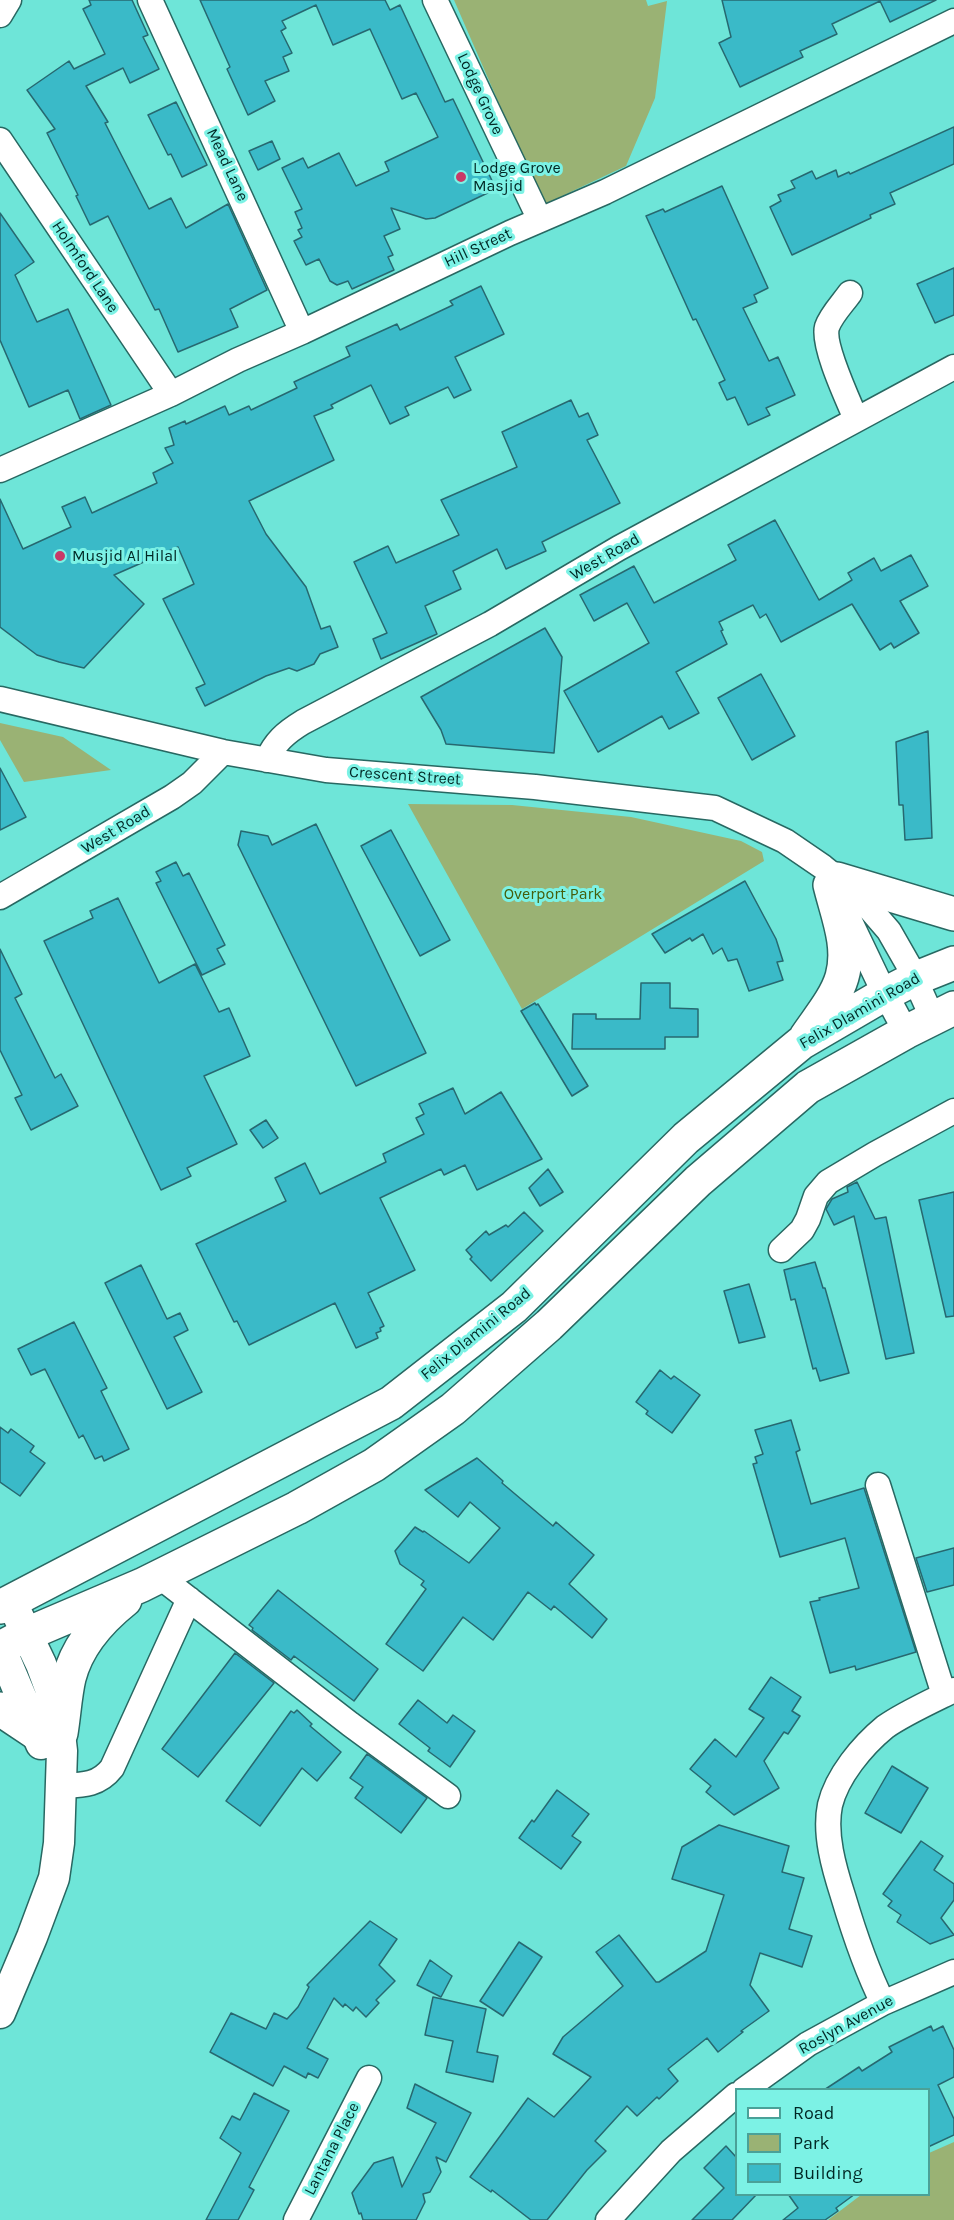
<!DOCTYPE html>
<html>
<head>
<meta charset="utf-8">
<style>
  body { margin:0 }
  #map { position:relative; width:954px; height:2220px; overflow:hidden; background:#6ee5d8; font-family:Karla,sans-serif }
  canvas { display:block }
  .legend { position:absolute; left:735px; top:2088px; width:195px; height:108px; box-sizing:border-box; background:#7cf2e5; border:2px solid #4aa198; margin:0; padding:8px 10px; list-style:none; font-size:18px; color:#002724 }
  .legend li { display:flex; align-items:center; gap:12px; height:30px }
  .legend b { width:30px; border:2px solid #4aa198 }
</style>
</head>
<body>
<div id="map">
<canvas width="954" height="2220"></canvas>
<ul class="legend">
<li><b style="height:8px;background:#fff"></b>Road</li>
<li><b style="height:16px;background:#9ab274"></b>Park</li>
<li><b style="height:16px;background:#3abac8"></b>Building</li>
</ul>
</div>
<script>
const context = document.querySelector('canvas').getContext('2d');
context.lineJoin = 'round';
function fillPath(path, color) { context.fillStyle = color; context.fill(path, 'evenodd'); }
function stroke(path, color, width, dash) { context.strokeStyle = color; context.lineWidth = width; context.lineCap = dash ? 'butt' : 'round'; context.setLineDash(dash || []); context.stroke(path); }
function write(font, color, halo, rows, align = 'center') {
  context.font = font + ' Karla,sans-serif'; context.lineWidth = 6; context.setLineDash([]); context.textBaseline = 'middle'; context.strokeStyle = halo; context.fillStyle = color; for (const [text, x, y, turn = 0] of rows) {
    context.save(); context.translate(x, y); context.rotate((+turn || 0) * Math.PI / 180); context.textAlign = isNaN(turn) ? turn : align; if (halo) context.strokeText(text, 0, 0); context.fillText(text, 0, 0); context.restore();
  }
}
fillPath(new Path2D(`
  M454 0H646L648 6 667 1 655 98 626 166 543 205Z
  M0 723 63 737 111 770 24 782 0 740Z
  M408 804 512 805 631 817 741 841 762 852 764 861 522 1009Z
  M954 2142V2220H828L861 2195 928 2194 929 2153Z`), '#9ab274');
const building = new Path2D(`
  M89 0H132L148 35 143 37 159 69 130 83 123 68 86 86 108 122 105 123 149 209 171 198 186 228 228 204 267 290 230 309 238 327 178 352 159 309 155 310 108 216 90 225 76 196 78 195 47 133 55 129 27 90 69 61 74 69 105 54 83 9 91 5Z
  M200 0H385L390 10 400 5 445 102 453 99 496 189 435 218 426 219 391 208 400 229 384 236 393 255 388 257 394 270 352 289 348 281 337 285 330 281 319 259 306 265 294 241 302 237 298 230 302 228 295 212 302 209 282 168 303 158 308 168 339 153 356 186 389 171 385 162 438 137 416 93 402 99 370 29 333 45 316 5 282 21 286 28 281 31 292 53 283 57 289 71 265 81 275 101 248 115 227 69 230 67Z
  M722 0H936L890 22 880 1 832 24 837 34 800 51 803 57 740 87 719 43 731 37Z
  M176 102 207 165 182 177 171 154 168 155 148 115Z
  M954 127V164L890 193 895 204 870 215 871 218 792 255 770 207 781 201 778 195 795 188 791 181 812 171 816 179 836 170 838 177 849 172 850 174Z
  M272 141 280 159 258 170 249 151Z
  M722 186 768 288 754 295 757 302 743 308 769 361 778 357 795 395 766 408 770 415 748 425 735 397 727 400 719 383 725 380 696 319 693 320 646 216 663 209 665 212Z
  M0 213 34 262 15 275 37 322 68 309 111 405 80 419 68 390 29 407 0 340Z
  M954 268V315L935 323 917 284Z
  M481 286 504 334 455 357 471 390 454 398 448 387 405 407 409 415 390 424 371 385 331 405 333 408 314 416 334 460 249 501 266 534 306 587 321 629 330 626 338 647 320 654 314 664 297 671 289 668 266 676 205 706 196 688 205 684 163 599 194 584 178 547 114 575 144 604 84 668 59 662 37 655 0 627V499L23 549 71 527 62 507 85 497 92 513 157 483 153 473 173 463 165 448 174 445 169 428 185 421 186 424 225 406 229 415 249 406 251 410 297 388 294 382 350 356 346 347 397 324 400 330 453 305 450 301Z
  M571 400 579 417 588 413 598 435 587 440 620 503 542 542 546 551 506 569 497 549 453 571 461 589 425 606 437 634 381 659 373 639 387 633 354 562 388 546 396 563 459 535 441 500 517 467 502 432Z
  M775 520 819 600 852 580 848 573 874 558 881 571 911 555 928 586 900 601 919 633 894 648 891 643 880 650 852 604 781 642 766 614 760 618 753 605 719 622 723 630 721 631 727 644 676 672 699 713 669 729 662 716 598 752 564 691 649 643 627 603 594 621 580 595 634 566 654 603 736 560 728 545Z
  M545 628 562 657 554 753 446 744 441 730 421 697Z
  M761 674 795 736 752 760 718 698Z
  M928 731 932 838 905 840 903 805H899L896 742Z
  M0 768 26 817 0 830Z
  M316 824 426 1053 356 1086 238 845 241 831 268 836 272 845Z
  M391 830 450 940 420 956 361 846Z
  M176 862 183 876 189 873 225 945 217 949 225 964 202 975 156 883 161 881 156 872Z
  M745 881 776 939 783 961 777 962 783 980 749 991 737 959 728 961 722 948 713 954 703 934 692 941 690 938 665 953 652 934Z
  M118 898 159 983 195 964 219 1012 229 1008 250 1056 204 1076 237 1144 187 1168 191 1176 161 1190 44 941 93 918 90 911Z
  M0 949 22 994 15 998 55 1078 61 1074 78 1106 31 1130 15 1098 22 1095 0 1050Z
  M641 983H670V1008L698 1009V1037H665V1049H572L573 1014H596V1019H640Z
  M535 1003 536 1005 538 1004 588 1086 572 1096 521 1011Z
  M453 1088 465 1114 501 1092 542 1159 477 1190 465 1165 444 1175 441 1169 380 1198 415 1270 368 1293 384 1326 380 1328 381 1331 376 1333 378 1338 356 1348 335 1303 249 1345 237 1321 234 1322 196 1244 286 1201 275 1178 305 1163 320 1194 386 1162 383 1154 424 1134 416 1118 424 1114 419 1104Z
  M266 1120 278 1138 263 1148 250 1130Z
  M548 1169 563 1192 540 1206 529 1188Z
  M857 1182 875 1219 886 1217 914 1353 886 1359 854 1216 834 1225 826 1209 832 1199 848 1192 847 1187Z
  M954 1192V1316L946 1317 919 1200Z
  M524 1212 543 1231 491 1281 470 1259 472 1257 466 1250 486 1231 489 1235 506 1225 508 1227Z
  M815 1262 823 1288H825L849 1373 820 1381 816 1368 813 1369 795 1299 791 1300 784 1270Z
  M141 1265 167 1319 180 1313 188 1330 174 1337 202 1392 167 1409 105 1283Z
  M749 1284 765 1337 739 1343 724 1291Z
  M74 1322 107 1388 101 1391 129 1449 104 1461 102 1456 95 1459 83 1435 79 1438 45 1369 31 1375 18 1349Z
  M660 1370 671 1379 674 1376 700 1395 672 1433 646 1414 648 1411 636 1402Z
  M791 1420 800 1450 796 1452 811 1504 864 1488 916 1652 856 1670 855 1666 830 1673 810 1602 820 1600 819 1598 859 1588 845 1538 780 1557 753 1464 757 1463 755 1457 763 1454 755 1430Z
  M0 1427 8 1433 11 1429 34 1446 30 1452 45 1463 20 1496 0 1482Z
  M477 1458 503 1481 502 1483 553 1526 556 1522 594 1555 569 1584 607 1619 592 1638 554 1606 551 1610 528 1592 493 1640 463 1617 423 1671 386 1644 426 1589 421 1585 424 1581 400 1564 395 1551 415 1527 423 1532 424 1531 469 1563 500 1528 470 1502 458 1517 425 1490Z
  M954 1548V1585L927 1592 916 1558Z
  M278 1590 378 1669 354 1701 294 1656 291 1660 252 1630 253 1628 249 1625Z
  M235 1653 274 1683 198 1777 162 1749Z
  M771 1677 801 1697 792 1711 800 1716 788 1734 784 1732 764 1761 779 1788 734 1815 706 1792 711 1786 690 1769 715 1739 736 1757 764 1718 749 1709Z
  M418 1700 447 1723 453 1715 475 1731 450 1767 428 1751 430 1748 399 1724Z
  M297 1710 312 1724 310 1726 341 1752 317 1781 302 1768 260 1826 226 1801 291 1711 294 1713Z
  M367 1754 427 1798 401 1833 355 1798 363 1787 350 1778Z
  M892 1766 928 1788 901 1833 865 1813Z
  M557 1790 589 1814 572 1836 581 1842 561 1869 519 1838 532 1820 534 1822Z
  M719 1825 789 1846 782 1872 804 1878 789 1929 812 1936 802 1967 760 1953 750 1985 769 2011 741 2031 743 2032 718 2052 707 2038 668 2069 678 2081 659 2099 657 2097 637 2116 627 2106 595 2141 606 2151 587 2170 547 2220H531L492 2190 491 2192 470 2177 528 2098 554 2117 591 2077 553 2054 563 2037 623 1986 596 1952 619 1935 656 1982H659L706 1951 724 1895 672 1879 682 1847Z
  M921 1841 943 1856 934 1870 954 1884V1900L941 1918 954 1935 930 1944 897 1922 901 1915 888 1906 892 1901 883 1894Z
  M370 1921 397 1939 379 1965 395 1981 376 2000 379 2003 366 2017 356 2007 353 2011 345 2004 343 2007 334 1998 307 2048 328 2059 318 2078 308 2073 306 2078 284 2066 273 2086 210 2052 231 2013 266 2029 274 2013 287 2019 298 2007 309 1987 307 1985Z
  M519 1942 542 1957 503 2016 480 2001Z
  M430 1960 452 1976 441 1997 417 1985Z
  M433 1997 486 2009 477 2052 498 2056 493 2082 446 2072 453 2041 425 2035Z
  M931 2026 933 2031 943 2026 954 2050V2077L938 2085 954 2119V2135L928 2147V2089L824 2090 859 2067 862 2071 892 2052 889 2047Z
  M415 2084 471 2113 446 2162 436 2157 441 2172 430 2192 423 2194 425 2202 416 2220H363L361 2213 359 2214 352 2193 374 2163 393 2157 402 2187 436 2123 407 2108Z
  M254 2093 289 2111 249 2187 254 2190 238 2220H206L241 2153 220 2138 232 2116 240 2120Z
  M726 2146 736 2157V2194H757L732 2220H692L724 2188 704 2168Z
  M788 2194H855L836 2208 838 2211 825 2220H783L798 2208Z`);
fillPath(building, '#3abac8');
stroke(building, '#276870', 1.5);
const minor = new Path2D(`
  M150 0 302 332
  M435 0 540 220
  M0 15 9 0
  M0 140 171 394
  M850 293C843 303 831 315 827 327 822 345 848 400 856 419
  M0 470 171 394 238 360 302 332 510 233 605 192 954 21
  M0 699 223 752 326 770 535 787 715 808 785 841 823 867 858 895 889 931 909 966 933 1019
  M267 760C275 742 285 733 303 722L490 624 619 548 954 367
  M0 897 172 797 192 783 223 752
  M847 915 879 982 906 1032
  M781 1250 802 1230 808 1219 816 1196 828 1182 875 1154 954 1111
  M878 1485 944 1695
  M159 1576 350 1724 448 1796
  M60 1786C81 1785 98 1786 112 1768L189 1599
  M883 2003C866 1969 854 1933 843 1896 834 1868 824 1834 830 1805 837 1776 862 1746 885 1727 903 1714 934 1700 954 1690
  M744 2090 808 2044 883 2003 954 1972
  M296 2220 369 2078
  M608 2220 671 2151 736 2095`);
const tertiary = new Path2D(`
  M0 1647 41 1744
  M0 2013 32 1937 54 1878 59 1843 62 1751 57 1707 41 1664 11 1601`);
const secondary = new Path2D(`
  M837 879 954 914
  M806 1037C818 1019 836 998 842 977 851 946 837 914 830 885
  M0 1607 391 1403 514 1307 686 1138 801 1043 885 994 914 979 954 963
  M0 1648 27 1634 142 1585 297 1508 374 1465 453 1409 549 1325 698 1181 808 1087 906 1032 954 1008
  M0 1709 36 1733
  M61 1733C64 1715 65 1695 69 1678 77 1646 100 1620 125 1600`);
stroke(minor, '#286862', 27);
stroke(tertiary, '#286862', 33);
stroke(secondary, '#286862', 36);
stroke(minor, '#fff', 24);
stroke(tertiary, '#fff', 30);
stroke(secondary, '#fff', 33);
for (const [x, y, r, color] of [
  [461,177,6,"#c83a67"],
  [60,556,6,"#c83a67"]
]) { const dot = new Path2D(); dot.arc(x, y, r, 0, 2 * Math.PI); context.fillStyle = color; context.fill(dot); stroke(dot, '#7cf2e5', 2); }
write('16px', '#002724', '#7cf2e5', [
  ["Lodge Grove",480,94,65],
  ["Mead Lane",227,165,65],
  ["Hill Street",478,248,-25],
  ["Holmford Lane",85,267,56],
  ["West Road",605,557,-30],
  ["Crescent Street",405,776,4],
  ["West Road",116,830,-31],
  ["Felix Dlamini Road",860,1011,-30],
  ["Felix Dlamini Road",476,1334,-39],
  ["Roslyn Avenue",846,2025,-29],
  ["Lantana Place",332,2149,-63]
]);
write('16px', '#002724', '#7cf2e5', [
  ["Lodge Grove",473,168],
  ["Masjid",473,186],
  ["Musjid Al Hilal",72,556]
], 'left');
write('16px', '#455e0b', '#7cf2e5', [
  ["Overport Park",553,894]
]);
</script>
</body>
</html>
